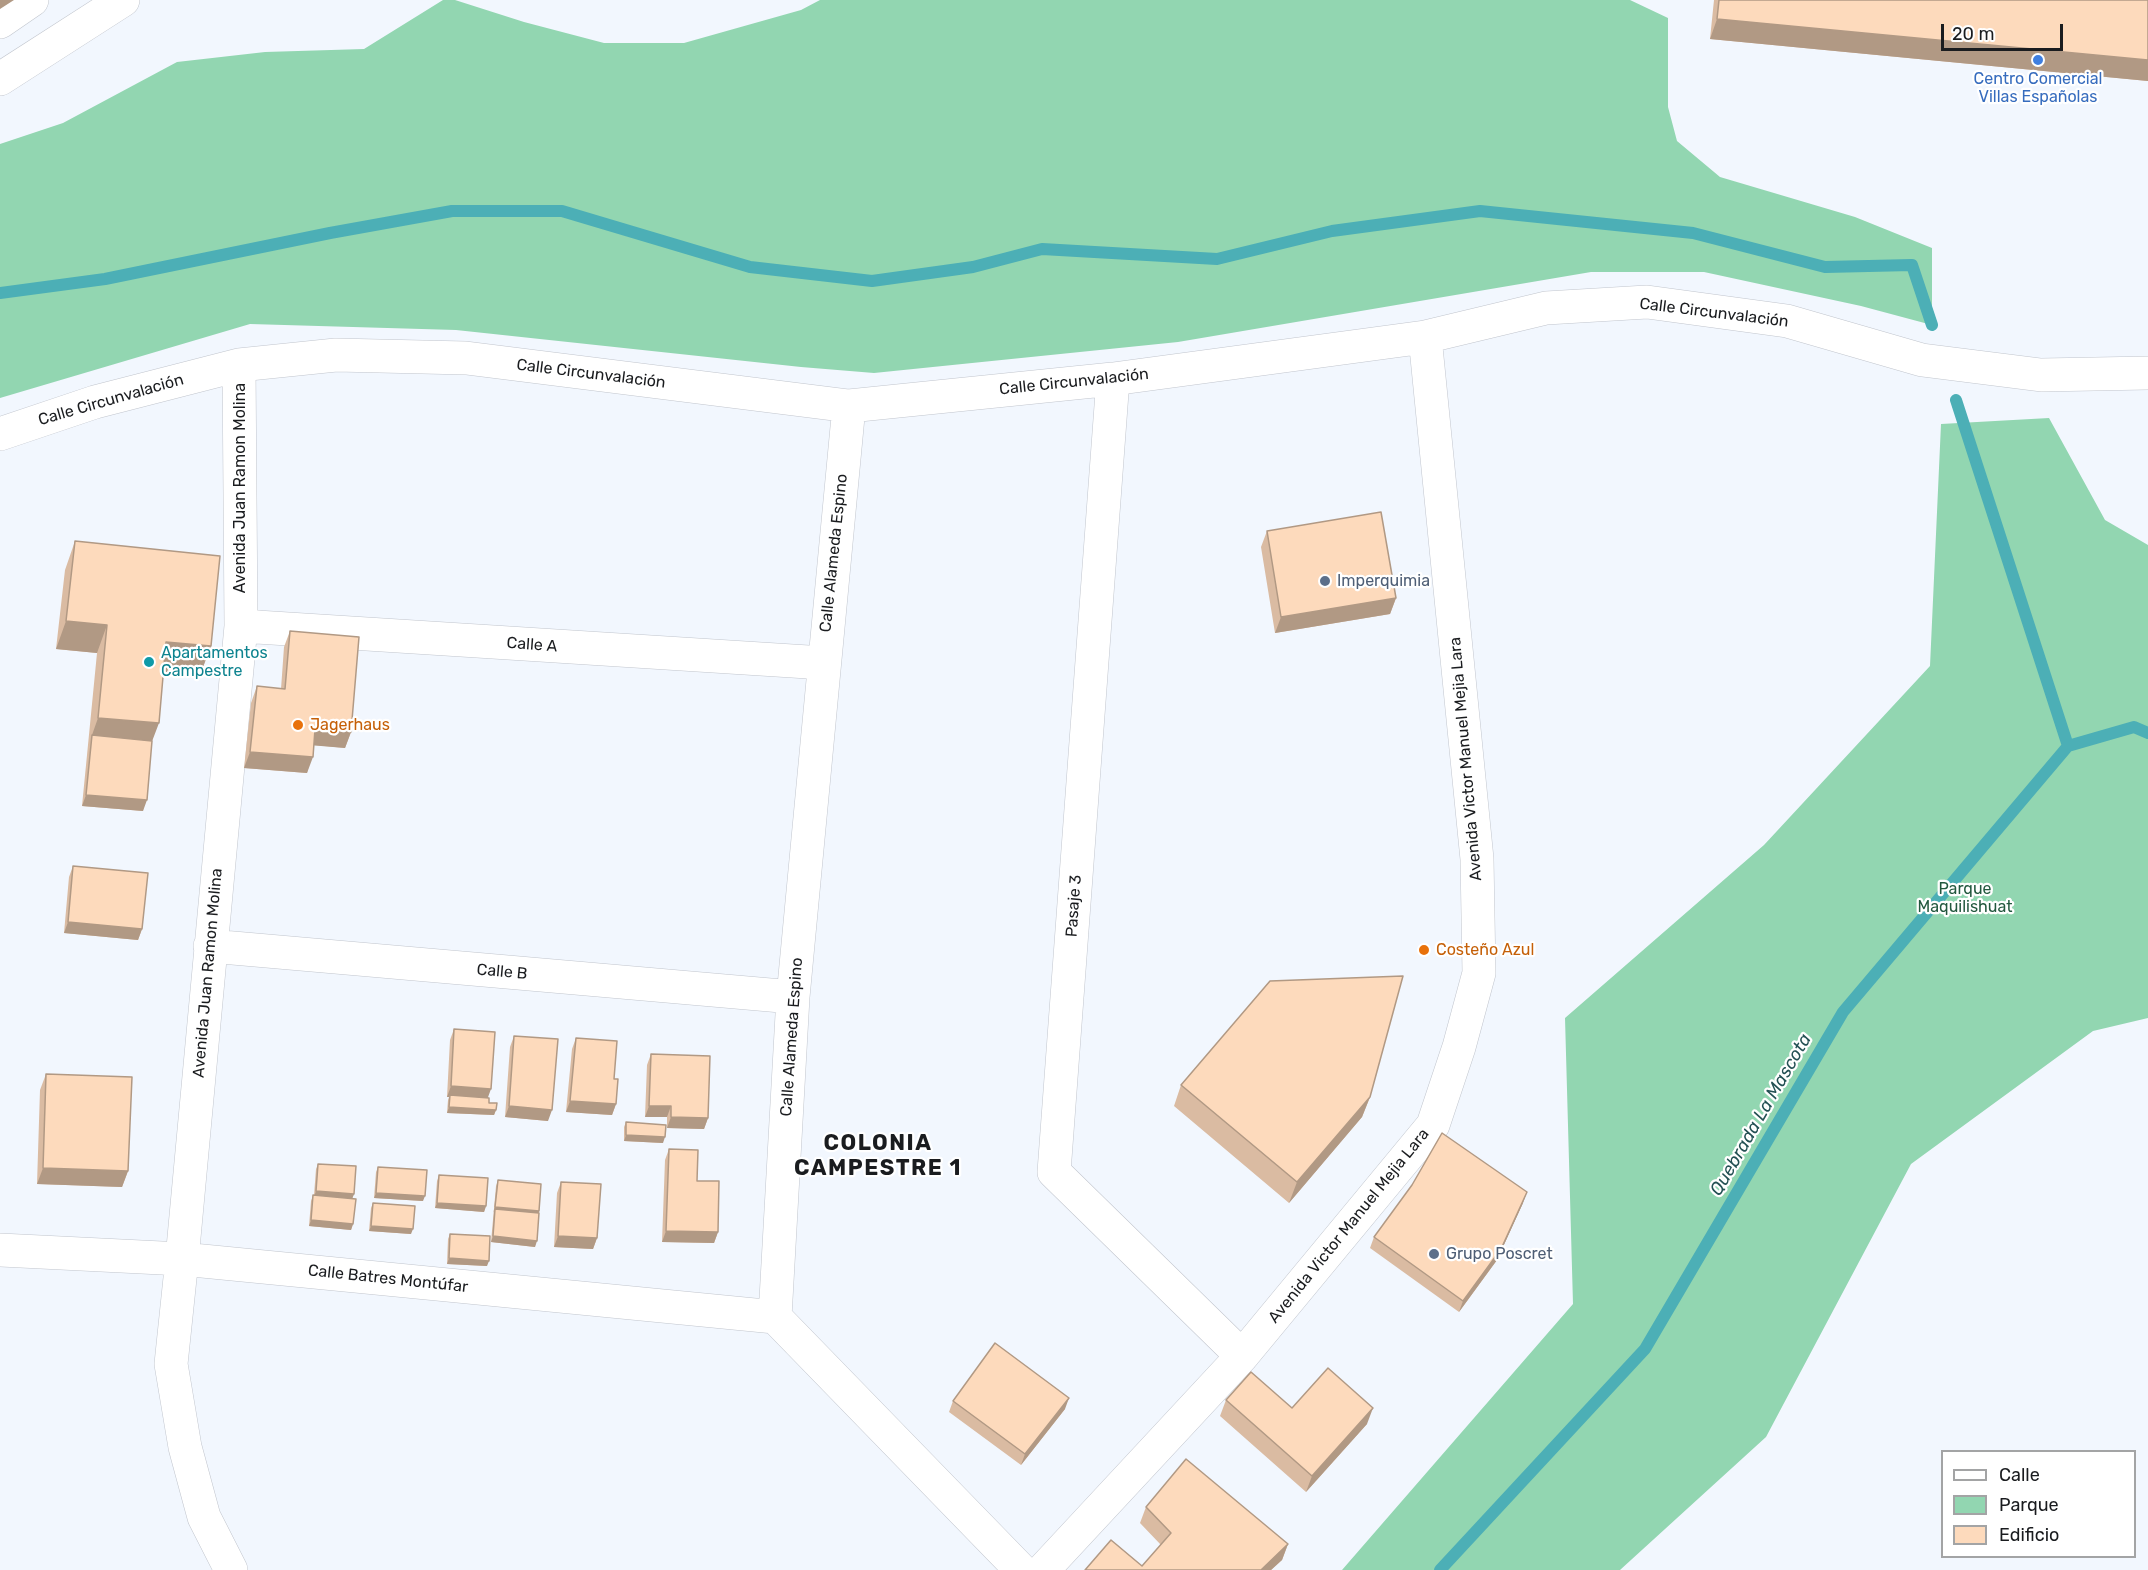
<!DOCTYPE html>
<html>
<head>
<meta charset="utf-8">
<style>
  body { margin:0 }
  #map { position:relative; width:2148px; height:1570px; overflow:hidden; background:#f2f7fe; font-family:Rubik,sans-serif }
  canvas { display:block }
  .legend { position:absolute; left:1941px; top:1450px; width:195px; height:108px; box-sizing:border-box; background:#fff; border:2px solid #a3a4a5; margin:0; padding:8px 10px; list-style:none; font-size:18px; color:#1a1c1f }
  .legend li { display:flex; align-items:center; gap:12px; height:30px }
  .legend b { width:30px; border:2px solid #a3a4a5 }
  .scale { position:absolute; left:1941px; top:24px; width:122px; height:27px; box-sizing:border-box; border:3px solid #1a1c1f; border-top:0; padding-left:8px; font-size:18px; line-height:21px; white-space:nowrap; color:#1a1c1f; -webkit-text-stroke:4px #fff; paint-order:stroke }
</style>
</head>
<body>
<div id="map">
<canvas width="2148" height="1570"></canvas>
<ul class="legend">
<li><b style="height:8px;background:#fff"></b>Calle</li>
<li><b style="height:16px;background:#92d6b1"></b>Parque</li>
<li><b style="height:16px;background:#fddabc"></b>Edificio</li>
</ul>
<div class="scale">20 m</div>
</div>
<script>
const context = document.querySelector('canvas').getContext('2d');
context.lineJoin = 'round';
function fillPath(path, color) { context.fillStyle = color; context.fill(path, 'evenodd'); }
function stroke(path, color, width, dash) { context.strokeStyle = color; context.lineWidth = width; context.lineCap = dash ? 'butt' : 'round'; context.setLineDash(dash || []); context.stroke(path); }
function write(font, color, halo, rows, align = 'center') {
  context.font = font + ' Rubik,sans-serif'; context.lineWidth = 4.5; context.setLineDash([]); context.textBaseline = 'middle'; context.strokeStyle = halo; context.fillStyle = color; for (const [text, x, y, turn = 0] of rows) {
    context.save(); context.translate(x, y); context.rotate((+turn || 0) * Math.PI / 180); context.textAlign = isNaN(turn) ? turn : align; if (halo) context.strokeText(text, 0, 0); context.fillText(text, 0, 0); context.restore();
  }
}
fillPath(new Path2D(`
  M443 0H455L524 22 604 43H684L801 10 820 0H1630L1668 18V107L1677 141 1720 177 1855 217 1932 248V325L1861 306 1704 272H1591L1178 342 874 373 801 367 456 330 250 324 0 398V144L63 123 177 62 265 52 364 49Z
  M2049 418 2105 520 2148 545V1018L2093 1031 1911 1164 1766 1437 1620 1570H1342L1573 1304 1565 1018 1764 845 1930 666 1941 424Z`), '#92d6b1');
stroke(new Path2D(`
  M0 293 105 279 330 233 452 211H562L750 267 872 281 973 267 1042 249 1217 259 1332 231 1480 211 1693 233 1825 267 1912 265 1932 325
  M1956 400 2068 746
  M1440 1570 1645 1349 1843 1012 2068 746 2134 727 2148 733`), '#4cafb6', 12);
const minor = new Path2D(`
  M0 22 32 0
  M0 79 123 0
  M1113 379 1054 1172 1242 1356
  M849 406 793 997 775 1317 1021 1570
  M0 434 95 402 239 365 336 355 466 358 849 406 1113 379 1425 337 1546 308 1647 302 1787 321 1922 360 2041 375 2148 373
  M241 626 824 663
  M210 946 793 997
  M0 1250 182 1259 775 1317
  M231 1570 204 1517 185 1447 171 1364 182 1259 241 626 239 365
  M1043 1570 1242 1356 1433 1125 1459 1047 1479 973 1477 859 1425 337`);
stroke(minor, '#c1c5cd', 34);
stroke(minor, '#fff', 33);
fillPath(new Path2D(`
  M1714 0H2148V81L1710 39Z
  M1267 531 1396 598 1390 614 1275 633 1261 547Z
  M75 541 211 646 200 675 164 672 152 741 143 811 82 806 97 653 56 649 65 570Z
  M290 631 351 732 345 748 314 745 307 773 244 768 251 703 257 686 281 689 284 647Z
  M73 866 142 929 138 940 64 933 69 877Z
  M454 1029 488 1097 489 1103 496 1110 494 1115 447 1113 448 1100 449 1097H447L450 1040Z
  M514 1036 548 1121 505 1117 510 1047Z
  M576 1038 614 1079 616 1104 612 1115 566 1112 572 1049Z
  M651 1054 708 1118 704 1129 667 1128V1117H645L647 1065Z
  M46 1074 128 1171 122 1187 37 1184 40 1090Z
  M1181 1085 1370 1097 1362 1117 1289 1203 1174 1106Z
  M626 1122 663 1143 624 1141V1127Z
  M669 1149 718 1232 714 1243 662 1242 665 1160Z
  M318 1164 354 1194 352 1199 353 1224 351 1230 309 1226 311 1201 313 1195H314L316 1169Z
  M378 1167 423 1201 374 1198 376 1172Z
  M439 1175 486 1206 484 1212 435 1208 437 1181Z
  M498 1180 539 1211 535 1247 491 1242 496 1186Z
  M561 1182 597 1238 593 1249 554 1247 557 1193Z
  M373 1203 411 1234 369 1231 371 1208Z
  M1523 1203 1497 1260 1459 1312 1370 1248 1374 1237Z
  M450 1234 487 1266 447 1264 448 1239Z
  M1226 1400 1292 1408 1367 1424 1306 1492 1220 1416Z
  M953 1401 1065 1409 1021 1465 949 1412Z
  M1146 1507 1288 1544 1282 1560 1271 1570H1085L1142 1566 1161 1545 1140 1523Z`), '#dabba2');
fillPath(new Path2D(`
  M0 0H14L0 9Z
  M1717 19 2148 60V81L1710 39Z
  M1396 598 1390 614 1275 633 1281 617Z
  M66 621 107 625 97 653 56 649Z
  M166 642 211 646 200 675 156 671Z
  M98 718 159 723 148 752 92 735Z
  M315 729 351 732 345 748 309 745Z
  M250 752 313 757 307 773 244 768Z
  M86 795 147 800 143 811 82 806Z
  M68 922 142 929 138 940 64 933Z
  M451 1086 491 1089 487 1100 450 1095 449 1097H447Z
  M1370 1097 1362 1117 1289 1203 1297 1182Z
  M570 1101 616 1104 612 1115 566 1112Z
  M509 1106 552 1110 548 1121 505 1117Z
  M649 1106H671L667 1117H645Z
  M449 1107 496 1110 494 1115 447 1113Z
  M671 1117 708 1118 704 1129 667 1128Z
  M626 1135 665 1137 663 1143 624 1141Z
  M43 1168 128 1171 122 1187 37 1184Z
  M316 1191 354 1194 352 1199 314 1197Z
  M1527 1192 1523 1203 1497 1260 1459 1312 1463 1301Z
  M376 1193 425 1196 423 1201 374 1198Z
  M437 1203 486 1206 484 1212 435 1208Z
  M495 1207 539 1211 537 1217 495 1209 493 1213Z
  M311 1220 353 1224 351 1230 309 1226Z
  M371 1226 413 1229 411 1234 369 1231Z
  M666 1231 718 1232 714 1243 662 1242Z
  M493 1236 537 1241 535 1247 491 1242Z
  M558 1236 597 1238 593 1249 554 1247Z
  M449 1258 489 1261 487 1266 447 1264Z
  M1069 1398 1065 1409 1021 1465 1025 1454Z
  M1373 1408 1367 1424 1306 1492 1312 1476Z
  M1288 1544 1282 1560 1271 1570H1261Z`), '#b19984');
const building = new Path2D(`
  M1719 0H2148V60L1717 19Z
  M1381 512 1396 598 1281 617 1267 531Z
  M75 541 220 556 211 646 166 642 159 723 98 718 107 625 66 621Z
  M290 631 359 637 351 732 315 729 313 757 250 752 257 686 285 689Z
  M92 735 152 741 147 800 86 795Z
  M73 866 148 873 142 929 68 922Z
  M1403 976 1370 1097 1297 1182 1181 1085 1270 981Z
  M454 1029 495 1032 491 1089 451 1086Z
  M514 1036 558 1039 552 1110 509 1106Z
  M576 1038 617 1041 614 1079H618L616 1104 570 1101Z
  M651 1054 710 1056 708 1118 671 1117V1106H649Z
  M46 1074 132 1077 128 1171 43 1168Z
  M450 1095 489 1098V1103H497L496 1110 449 1107Z
  M626 1122 666 1125 665 1137 626 1135Z
  M1442 1133 1527 1192 1501 1249 1463 1301 1374 1237 1412 1185Z
  M669 1149 698 1150 697 1181H719L718 1232 666 1231Z
  M318 1164 356 1166 354 1194 316 1191Z
  M378 1167 427 1170 425 1196 376 1193Z
  M439 1175 488 1178 486 1206 437 1203Z
  M498 1180 541 1184 539 1211 495 1207Z
  M561 1182 601 1184 597 1238 558 1236Z
  M313 1195 356 1199 353 1224 311 1220Z
  M373 1203 415 1206 413 1229 371 1226Z
  M495 1209 539 1213 537 1241 493 1236Z
  M450 1234 490 1236 489 1261 449 1258Z
  M995 1343 1069 1398 1025 1454 953 1401Z
  M1328 1368 1373 1408 1312 1476 1226 1400 1251 1372 1292 1408Z
  M1186 1459 1288 1544 1261 1570H1085L1111 1540 1142 1566 1171 1533 1146 1507Z`);
fillPath(building, '#fddabc');
stroke(building, '#b19984', 1.5);
for (const [x, y, r, color] of [
  [2038,60,6,"#3f7fe0"],
  [1325,581,6,"#5c6f8a"],
  [149,662,6,"#0f9aa8"],
  [298,725,6,"#e8710a"],
  [1424,950,6,"#e8710a"],
  [1434,1254,6,"#5c6f8a"]
]) { const dot = new Path2D(); dot.arc(x, y, r, 0, 2 * Math.PI); context.fillStyle = color; context.fill(dot); stroke(dot, '#fff', 2); }
write('16px', '#366cbe', '#fff', [
  ["Centro Comercial",2038,79],
  ["Villas Españolas",2038,97]
]);
write('16px', '#1a1c1f', '#fff', [
  ["Calle Circunvalación",1714,313,7],
  ["Calle Circunvalación",591,374,7],
  ["Calle Circunvalación",1074,382,-6],
  ["Calle Circunvalación",111,400,-16],
  ["Avenida Juan Ramon Molina",240,488,-90],
  ["Calle Alameda Espino",834,553,-84],
  ["Calle A",532,645,4],
  ["Avenida Victor Manuel Mejia Lara",1466,759,-95],
  ["Pasaje 3",1074,906,-86],
  ["Calle B",502,972,5],
  ["Avenida Juan Ramon Molina",208,973,-85],
  ["Calle Alameda Espino",792,1037,-86],
  ["Avenida Victor Manuel Mejia Lara",1349,1226,-51],
  ["Calle Batres Montúfar",388,1279,6]
]);
write('16px', '#4e5e75', '#fff', [
  ["Imperquimia",1337,581],
  ["Grupo Poscret",1446,1254]
], 'left');
write('16px', '#0d838f', '#fff', [
  ["Apartamentos",161,653],
  ["Campestre",161,671]
], 'left');
write('16px', '#c56008', '#fff', [
  ["Jagerhaus",310,725],
  ["Costeño Azul",1436,950]
], 'left');
write('16px', '#22583e', '#fff', [
  ["Parque",1965,889],
  ["Maquilishuat",1965,907]
]);
write('italic 18px', '#245154', '#fff', [
  ["Quebrada La Mascota",1761,1115,-60]
]);
context.letterSpacing = '1.5px';
write('bold 22px', '#1a1c1f', '#fff', [
  ["COLONIA",878,1144],
  ["CAMPESTRE 1",878,1169]
]);
context.letterSpacing = '0px';
</script>
</body>
</html>
